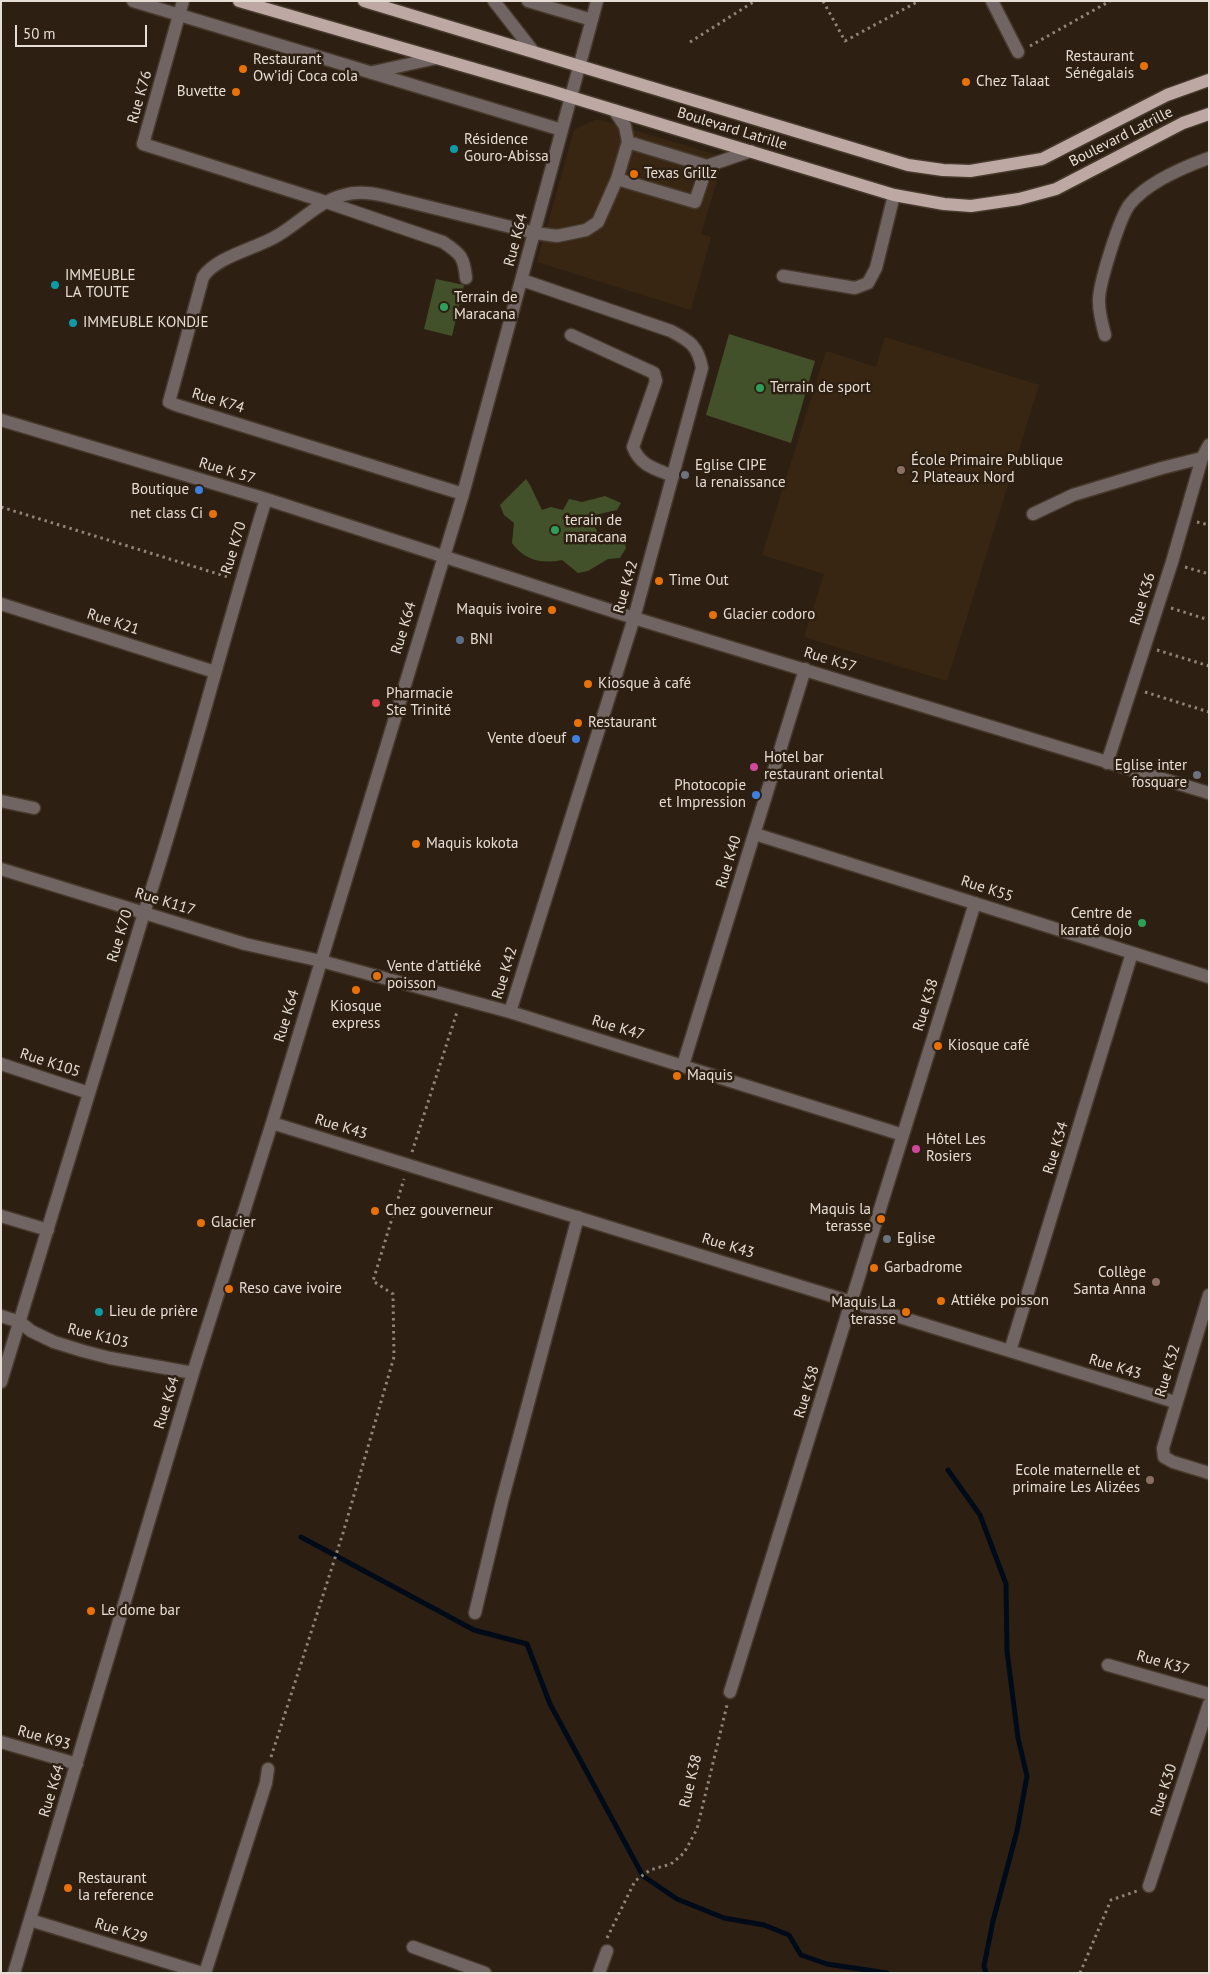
<!DOCTYPE html>
<html>
<head>
<meta charset="utf-8">
<style>
  body { margin:0 }
  #map { position:relative; width:1210px; height:1974px; overflow:hidden; background:#2d2012; font-family:"PT Sans",sans-serif }
  canvas { display:block }
  .frame { position:absolute; inset:0; border:2px solid #e6ddd4; pointer-events:none }
  .scale { position:absolute; left:15px; top:25px; width:132px; height:22px; box-sizing:border-box; border:2px solid #e6ddd4; border-top:0; padding-left:6px; font-size:15px; line-height:18px; white-space:nowrap; color:#e6ddd4; -webkit-text-stroke:4px #2d2012; paint-order:stroke }
</style>
</head>
<body>
<div id="map">
<canvas width="1210" height="1974"></canvas>
<div class="frame"></div>
<div class="scale">50 m</div>
</div>
<script>
const context = document.querySelector('canvas').getContext('2d');
context.lineJoin = 'round';
function fillPath(path, color) { context.fillStyle = color; context.fill(path, 'evenodd'); }
function stroke(path, color, width, dash) { context.strokeStyle = color; context.lineWidth = width; context.lineCap = dash ? 'butt' : 'round'; context.setLineDash(dash || []); context.stroke(path); }
function write(font, color, halo, rows, align = 'center') {
  context.font = font + ' "PT Sans",sans-serif'; context.lineWidth = 5; context.setLineDash([]); context.textBaseline = 'middle'; context.strokeStyle = halo; context.fillStyle = color; for (const [text, x, y, turn = 0] of rows) {
    context.save(); context.translate(x, y); context.rotate((+turn || 0) * Math.PI / 180); context.textAlign = isNaN(turn) ? turn : align; if (halo) context.strokeText(text, 0, 0); context.fillText(text, 0, 0); context.restore();
  }
}
fillPath(new Path2D(`
  M597 119 724 157 701 234 711 237 691 310 537 262 574 130Z
  M885 337 1039 385 947 681 804 637 824 574 762 555 826 351 876 367Z`), '#382612');
fillPath(new Path2D(`
  M436 279 464 285 452 336 424 329Z
  M729 334 815 361 791 443 706 415Z
  M526 479 530 485 542 510 551 507 563 510 569 499 582 502 605 496 621 503 617 510 595 515 594 524 599 537 608 542 624 540 626 548 620 558 608 559 588 571 578 573 562 560C542 564 525 561 512 543L514 523 504 515 500 505Z`), '#425129');
stroke(new Path2D(`
  M948 1470 980 1515 1006 1584 1007 1651 1018 1738 1027 1776 1017 1831 993 1921 984 1966 986 1973
  M301 1537 474 1630 527 1644 550 1704 643 1876 677 1899 724 1918 764 1925 789 1935 801 1955 827 1964 887 1973`), '#000b19', 5);
const minor = new Path2D(`
  M133 1 562 130
  M183 1 143 144 326 202 443 242C461 254 464 257 466 278
  M494 1 533 51
  M528 1 592 20
  M992 1 1018 52
  M373 72 437 58
  M628 142 707 166 751 151
  M617 179 695 202 707 166
  M783 276 855 288 868 283 876 268 894 195
  M571 335 654 373 656 381 633 447C640 466 656 469 673 476
  M1105 335C1102 324 1099 313 1099 302 1098 286 1120 216 1130 204 1147 183 1184 167 1209 158
  M1 420 266 499 634 618 1209 793
  M463 494 176 405 169 402 203 277C216 257 254 249 275 237 297 225 320 200 344 195 357 191 372 193 385 196L535 233 557 236 586 230 598 222 617 179 628 142 625 126 614 110
  M1033 514 1073 495 1162 468 1202 458
  M1 604 215 672
  M1107 763 1172 562 1202 458 1209 445
  M1 801 34 808
  M755 834 1209 977
  M1 869 245 944 321 961 510 1012 903 1135
  M510 1012 634 618 702 368C698 346 690 341 671 331L522 280
  M1 1064 89 1093
  M683 1065 805 669
  M272 1123 1175 1402
  M1 1216 48 1230
  M1209 1295 1163 1448 1164 1457 1173 1462 1209 1473
  M1 1316 20 1322 31 1331 54 1342 83 1351 110 1358 193 1373
  M1010 1351 1132 953
  M1 1382 144 913C189 776 223 637 266 499
  M475 1613 502 1501 578 1217
  M1108 1665 1209 1694
  M730 1692 975 903
  M1 1742 77 1764
  M1149 1886 1209 1704
  M30 1920 202 1973
  M413 1947 485 1973
  M14 1973 193 1373 272 1123 463 494 597 1
  M205 1973 266 1783 268 1769
  M599 1973 607 1951`);
const major = new Path2D(`
  M239 1 551 91 894 195 944 204 971 206 1019 199 1056 189 1183 123 1209 114
  M364 1 908 165 943 170 970 171 1042 159 1167 95 1209 80`);
stroke(minor, '#473a2d', 15);
stroke(major, '#473a2d', 15);
stroke(new Path2D(`
  M823 1 845 41 919 1
  M690 42 755 1
  M1030 46 1110 1
  M1 507 228 577
  M1197 522 1209 525
  M1185 567 1209 574
  M1171 608 1209 620
  M1157 650 1209 666
  M1145 692 1209 712
  M412 1152 457 1012
  M271 1757 343 1533 394 1357 393 1294 373 1281 404 1179
  M607 1938 635 1881 650 1870 671 1864 684 1853 697 1829 727 1705
  M1080 1973 1111 1900 1137 1891`), '#8f8479', 3, [2.5, 4]);
stroke(minor, '#706563', 12);
stroke(major, '#bda8a3', 12);
for (const [x, y, r, color] of [
  [1144,66,5,"#e8710a"],
  [243,69,5,"#e8710a"],
  [966,82,5,"#e8710a"],
  [236,92,5,"#e8710a"],
  [454,149,5,"#0f9aa8"],
  [634,174,5,"#e8710a"],
  [55,285,5,"#0f9aa8"],
  [444,307,5,"#2e9e5b"],
  [73,323,5,"#0f9aa8"],
  [760,388,5,"#2e9e5b"],
  [901,470,5,"#8d6e63"],
  [685,475,5,"#6b7280"],
  [199,490,5,"#3f7fe0"],
  [213,514,5,"#e8710a"],
  [555,530,5,"#2e9e5b"],
  [659,581,5,"#e8710a"],
  [552,610,5,"#e8710a"],
  [713,615,5,"#e8710a"],
  [460,640,5,"#5c6f8a"],
  [588,684,5,"#e8710a"],
  [376,703,5,"#e0444e"],
  [578,723,5,"#e8710a"],
  [576,739,5,"#3f7fe0"],
  [754,767,5,"#d1479c"],
  [1197,775,5,"#6b7280"],
  [756,795,5,"#3f7fe0"],
  [416,844,5,"#e8710a"],
  [1142,923,5,"#2e9e5b"],
  [377,976,5,"#e8710a"],
  [356,990,5,"#e8710a"],
  [938,1046,5,"#e8710a"],
  [677,1076,5,"#e8710a"],
  [916,1149,5,"#d1479c"],
  [375,1211,5,"#e8710a"],
  [881,1219,5,"#e8710a"],
  [201,1223,5,"#e8710a"],
  [887,1239,5,"#6b7280"],
  [874,1268,5,"#e8710a"],
  [1156,1282,5,"#8d6e63"],
  [229,1289,5,"#e8710a"],
  [941,1301,5,"#e8710a"],
  [99,1312,5,"#0f9aa8"],
  [906,1312,5,"#e8710a"],
  [1150,1480,5,"#8d6e63"],
  [91,1611,5,"#e8710a"],
  [68,1888,5,"#e8710a"]
]) { const dot = new Path2D(); dot.arc(x, y, r, 0, 2 * Math.PI); context.fillStyle = color; context.fill(dot); stroke(dot, '#2d2012', 2); }
write('15px', '#e6ddd4', '#2d2012', [
  ["Restaurant",1134,57,"right"],
  ["Sénégalais",1134,74,"right"],
  ["Restaurant",253,60],
  ["Ow’idj Coca cola",253,77],
  ["Chez Talaat",976,82],
  ["Buvette",226,92,"right"],
  ["Résidence",464,140],
  ["Gouro-Abissa",464,157],
  ["Texas Grillz",644,174],
  ["IMMEUBLE",65,276],
  ["LA TOUTE",65,293],
  ["Terrain de",454,298],
  ["Maracana",454,315],
  ["IMMEUBLE KONDJE",83,323],
  ["Terrain de sport",770,388],
  ["École Primaire Publique",911,461],
  ["2 Plateaux Nord",911,478],
  ["Eglise CIPE",695,466],
  ["la renaissance",695,483],
  ["Boutique",189,490,"right"],
  ["net class Ci",203,514,"right"],
  ["terain de",565,521],
  ["maracana",565,538],
  ["Time Out",669,581],
  ["Maquis ivoire",542,610,"right"],
  ["Glacier codoro",723,615],
  ["BNI",470,640],
  ["Kiosque à café",598,684],
  ["Pharmacie",386,694],
  ["Ste Trinité",386,711],
  ["Restaurant",588,723],
  ["Vente d'oeuf",566,739,"right"],
  ["Hotel bar",764,758],
  ["restaurant oriental",764,775],
  ["Eglise inter",1187,766,"right"],
  ["fosquare",1187,783,"right"],
  ["Photocopie",746,786,"right"],
  ["et Impression",746,803,"right"],
  ["Maquis kokota",426,844],
  ["Centre de",1132,914,"right"],
  ["karaté dojo",1132,931,"right"],
  ["Vente d'attiéké",387,967],
  ["poisson",387,984],
  ["Kiosque",356,1007,"center"],
  ["express",356,1024,"center"],
  ["Kiosque café",948,1046],
  ["Maquis",687,1076],
  ["Hôtel Les",926,1140],
  ["Rosiers",926,1157],
  ["Maquis la",871,1210,"right"],
  ["terasse",871,1227,"right"],
  ["Chez gouverneur",385,1211],
  ["Glacier",211,1223],
  ["Eglise",897,1239],
  ["Garbadrome",884,1268],
  ["Collège",1146,1273,"right"],
  ["Santa Anna",1146,1290,"right"],
  ["Reso cave ivoire",239,1289],
  ["Attiéke poisson",951,1301],
  ["Maquis La",896,1303,"right"],
  ["terasse",896,1320,"right"],
  ["Lieu de prière",109,1312],
  ["Ecole maternelle et",1140,1471,"right"],
  ["primaire Les Alizées",1140,1488,"right"],
  ["Le dome bar",101,1611],
  ["Restaurant",78,1879],
  ["la reference",78,1896]
], 'left');
write('15px', '#e6ddd4', '#2d2012', [
  ["Rue K76",140,97,-74],
  ["Boulevard Latrille",732,129,17],
  ["Boulevard Latrille",1121,137,-27],
  ["Rue K64",516,240,-75],
  ["Rue K74",218,401,17],
  ["Rue K 57",227,471,17],
  ["Rue K70",234,548,-73],
  ["Rue K42",626,587,-74],
  ["Rue K36",1143,599,-73],
  ["Rue K21",113,622,18],
  ["Rue K64",404,628,-73],
  ["Rue K57",830,660,17],
  ["Rue K40",729,862,-73],
  ["Rue K55",987,889,18],
  ["Rue K117",165,902,17],
  ["Rue K70",120,936,-73],
  ["Rue K42",505,973,-73],
  ["Rue K38",926,1005,-73],
  ["Rue K64",287,1016,-73],
  ["Rue K47",618,1028,17],
  ["Rue K105",50,1063,18],
  ["Rue K43",341,1127,17],
  ["Rue K34",1056,1148,-73],
  ["Rue K43",728,1246,17],
  ["Rue K103",98,1336,14],
  ["Rue K43",1115,1367,17],
  ["Rue K32",1168,1371,-73],
  ["Rue K38",807,1392,-73],
  ["Rue K64",167,1403,-73],
  ["Rue K37",1163,1663,16],
  ["Rue K93",44,1738,16],
  ["Rue K38",691,1781,-77],
  ["Rue K30",1164,1790,-72],
  ["Rue K64",52,1791,-73],
  ["Rue K29",121,1931,17]
]);
</script>
</body>
</html>
